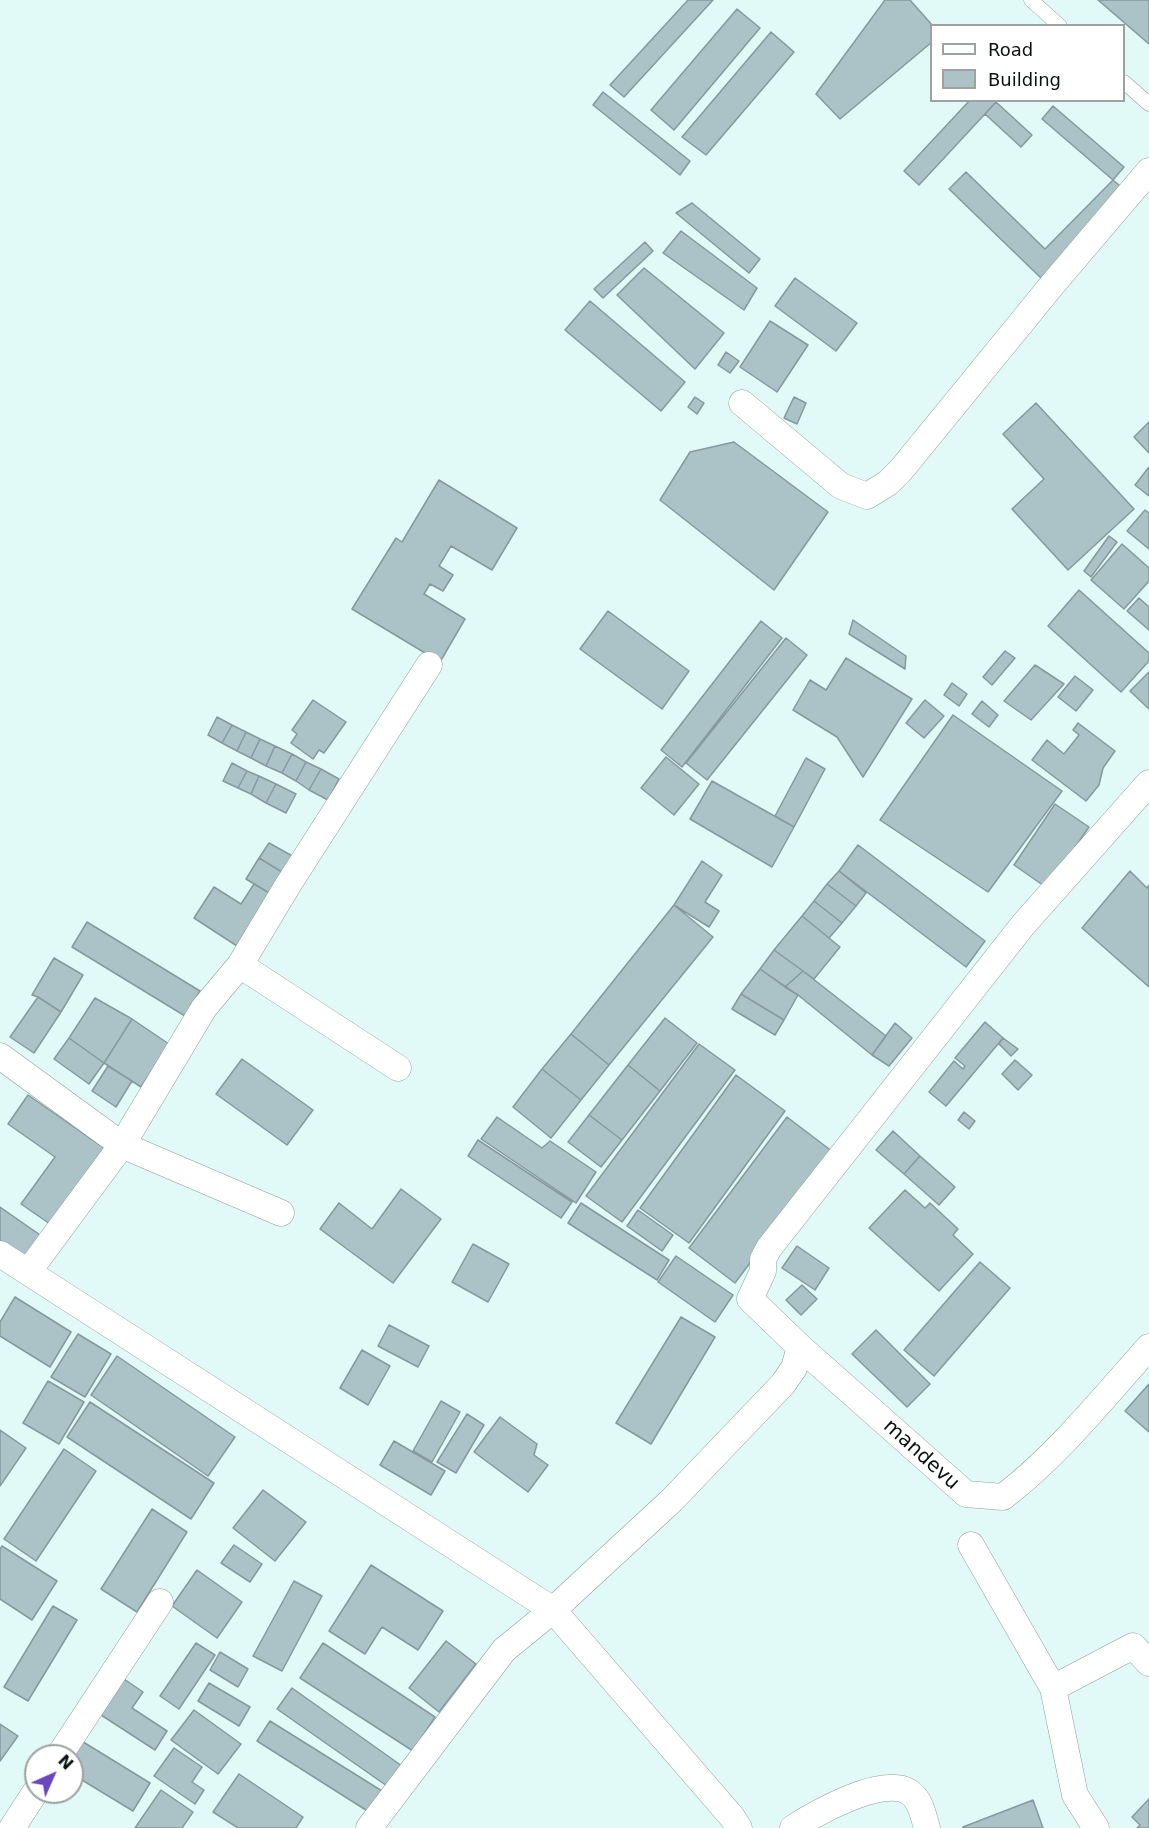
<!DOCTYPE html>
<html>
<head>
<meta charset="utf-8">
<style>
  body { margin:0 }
  #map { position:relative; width:1149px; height:1828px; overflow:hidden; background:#e2faf7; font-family:"DejaVu Sans",sans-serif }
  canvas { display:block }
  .legend { position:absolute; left:930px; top:24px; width:195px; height:78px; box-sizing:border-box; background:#fff; border:2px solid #9da1a0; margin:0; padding:8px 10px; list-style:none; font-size:18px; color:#0a1312 }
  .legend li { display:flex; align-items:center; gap:12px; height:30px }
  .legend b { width:30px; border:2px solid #9da1a0 }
  .north { position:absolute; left:24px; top:1744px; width:60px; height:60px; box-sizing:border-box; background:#fff; border:2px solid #9da1a0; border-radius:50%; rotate:45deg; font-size:16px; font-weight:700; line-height:24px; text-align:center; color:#0a1312 }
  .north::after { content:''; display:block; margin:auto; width:21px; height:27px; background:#6c47c0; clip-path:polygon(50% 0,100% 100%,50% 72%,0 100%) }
</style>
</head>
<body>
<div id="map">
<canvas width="1149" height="1828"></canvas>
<ul class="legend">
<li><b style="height:8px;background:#fff"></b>Road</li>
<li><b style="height:16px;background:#abc2c6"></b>Building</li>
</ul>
<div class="north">N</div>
</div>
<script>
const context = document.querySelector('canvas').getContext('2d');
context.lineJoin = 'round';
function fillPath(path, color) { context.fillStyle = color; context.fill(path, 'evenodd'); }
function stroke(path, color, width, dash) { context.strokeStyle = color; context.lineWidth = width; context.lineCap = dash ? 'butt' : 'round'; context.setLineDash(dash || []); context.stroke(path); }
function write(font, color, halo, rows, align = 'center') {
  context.font = font + ' "DejaVu Sans",sans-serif'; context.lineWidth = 6; context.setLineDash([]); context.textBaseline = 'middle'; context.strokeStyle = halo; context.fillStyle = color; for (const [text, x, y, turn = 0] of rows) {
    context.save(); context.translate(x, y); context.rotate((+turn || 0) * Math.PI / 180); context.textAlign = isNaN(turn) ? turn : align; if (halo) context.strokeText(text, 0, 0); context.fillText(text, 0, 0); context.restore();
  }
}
const building = new Path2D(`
  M688 0H713L624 97 610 85Z
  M885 0H910L933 26 932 42 840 119 816 94Z
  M1098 0H1149V44Z
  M737 9 760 28 674 130 651 110Z
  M771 32 794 52 706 155 682 137Z
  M603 92 690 161 680 175 593 105Z
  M970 100H998L919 185 904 171Z
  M996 102 1032 135 1021 147 985 114Z
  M1053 106 1124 167 1113 180 1042 119Z
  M966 172 1045 249 1113 180 1126 191 1041 278 949 189Z
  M692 203 760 259 749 273 676 213Z
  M681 231 757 288 744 310 663 253Z
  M645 242 653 251 603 298 594 289Z
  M644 268 724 333 695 369 617 295Z
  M795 278 857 323 836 351 775 306Z
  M590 301 685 382 661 411 565 330Z
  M770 321 808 345 777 392 740 367Z
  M726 352 739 361 730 373 718 365Z
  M695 397 704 403 697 414 688 407Z
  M794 397 806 403 797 424 784 418Z
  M1036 403 1134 509 1068 570 1012 509 1044 479 1003 434Z
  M1149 422V453L1134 437Z
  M734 442 828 512 774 590 660 500 690 452Z
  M1149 467V496L1135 485Z
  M439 480 517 528 492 570 451 546 439 566 453 575 443 591 430 584 424 594 465 619 440 662 352 609 396 538 402 542Z
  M1145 510 1149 513V549L1127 531Z
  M1109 536 1117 542 1091 577 1084 571Z
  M1122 544 1149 568V581L1124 609 1091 580Z
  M1079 590 1149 653V661L1121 692 1048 626Z
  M1139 598 1149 607V630L1127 611Z
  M608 611 689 671 662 709 580 649Z
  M853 620 906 656 905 669 849 634Z
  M761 621 782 638 682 767 661 750Z
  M786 638 807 655 707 780 686 763Z
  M1005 651 1015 658 992 685 983 677Z
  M846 658 912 699 863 777 837 737 793 710 810 680 826 690Z
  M1035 665 1064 684 1031 720 1004 701Z
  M1149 672V709L1130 691Z
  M1075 676 1093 690 1076 711 1058 697Z
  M952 683 967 694 959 706 944 695Z
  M313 700 346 722 324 753 319 750 313 759 291 743 297 734 292 730Z
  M925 700 944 716 924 738 906 723Z
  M982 701 998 715 989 727 972 714Z
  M953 715 1062 791 988 892 880 820Z
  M217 717 232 725 222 743 208 735Z
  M1078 723 1115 751 1103 768 1099 785 1086 801 1032 760 1047 740 1064 754 1079 735 1073 730Z
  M232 725 246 732 237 751 222 743Z
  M246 732 260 739 251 758 237 751Z
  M260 739 275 746 266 766 251 758Z
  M275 746 292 754 282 773 266 766Z
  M292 754 306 762 296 781 282 773Z
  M666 757 699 784 674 815 641 788Z
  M806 758 825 769 794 827 775 816Z
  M306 762 321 769 309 790 296 781Z
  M232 763 247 771 238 788 223 781Z
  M321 769 339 779 328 800 309 790Z
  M247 771 259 776 251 794 238 788Z
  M259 776 276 784 266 803 251 794Z
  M712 781 794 827 772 867 690 819Z
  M276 784 296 794 286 813 266 803Z
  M1055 804 1089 827 1047 888 1014 865Z
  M269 843 296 858 287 875 259 858Z
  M858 845 985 941 966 967 839 871Z
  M259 858 287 875 271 894 246 879Z
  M702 861 722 875 705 902 719 911 709 927 674 905Z
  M839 871 866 893 856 906 827 884Z
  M1130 871 1147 888 1149 885V987L1082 928Z
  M254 884 271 894 237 946 194 918 214 887 241 904Z
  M827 884 856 906 842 923 814 901Z
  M814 901 842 923 829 938 802 916Z
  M674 905 713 937 609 1065 571 1034Z
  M802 916 840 947 814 979 774 950Z
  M87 922 200 991 185 1016 72 947Z
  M774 950 803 971 785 987 760 969Z
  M54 958 83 975 61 1012 38 997 32 995Z
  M760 969 798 995 784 1020 741 994Z
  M803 971 886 1036 872 1055 798 995 785 987Z
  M741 994 784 1020 775 1035 732 1009Z
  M38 997 61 1012 34 1053 10 1037Z
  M95 998 132 1019 104 1063 69 1038Z
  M665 1018 697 1043 660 1091 628 1065Z
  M132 1019 169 1044 141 1087 104 1063Z
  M985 1022 1003 1038 946 1106 929 1092 954 1061 963 1069 965 1066 955 1058Z
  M895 1023 912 1038 889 1066 872 1055Z
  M571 1034 609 1065 581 1100 542 1069Z
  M69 1038 104 1063 89 1084 54 1059Z
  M1003 1038 1018 1049 1011 1056 999 1044Z
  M699 1044 735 1070 622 1222 586 1196Z
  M242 1059 313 1110 287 1145 216 1094Z
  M1015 1060 1032 1075 1018 1090 1002 1074Z
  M628 1065 660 1091 622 1140 589 1115Z
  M108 1066 132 1081 116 1107 92 1091Z
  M542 1069 581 1100 551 1138 513 1107Z
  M736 1075 785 1111 689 1243 640 1208Z
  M28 1095 104 1148 50 1224 21 1204 55 1157 8 1124Z
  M964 1112 975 1121 969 1129 958 1120Z
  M589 1115 622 1140 601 1167 568 1142Z
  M497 1117 542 1148 550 1141 596 1172 576 1203 481 1139Z
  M787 1117 833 1152 735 1283 689 1248Z
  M893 1131 920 1156 904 1174 876 1150Z
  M478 1140 572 1202 561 1218 468 1156Z
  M920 1156 955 1187 939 1205 904 1174Z
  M401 1189 441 1219 393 1283 320 1229 339 1203 372 1229Z
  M905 1190 925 1208 930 1203 958 1229 953 1235 973 1254 939 1291 869 1228Z
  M581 1203 669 1260 657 1280 568 1223Z
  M0 1207 43 1237 23 1266 0 1250Z
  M638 1210 673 1235 662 1251 627 1226Z
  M473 1244 509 1264 488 1302 452 1282Z
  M797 1246 829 1268 815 1290 782 1268Z
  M676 1256 733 1295 715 1322 658 1282Z
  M980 1262 1010 1288 934 1376 904 1350Z
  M802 1285 817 1299 801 1315 786 1300Z
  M15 1297 71 1332 50 1367 0 1336V1322Z
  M681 1317 715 1337 651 1444 616 1423Z
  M389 1325 429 1346 418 1367 378 1346Z
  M876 1330 930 1384 907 1407 852 1354Z
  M78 1334 111 1354 85 1397 51 1377Z
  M362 1350 390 1366 368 1405 340 1388Z
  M117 1356 235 1437 208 1476 91 1395Z
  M48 1381 84 1402 59 1444 23 1423Z
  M1149 1384V1432L1125 1411Z
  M441 1401 460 1412 432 1462 413 1451Z
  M90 1402 214 1483 191 1519 67 1437Z
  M467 1414 484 1425 456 1473 437 1462Z
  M500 1417 537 1444 534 1455 548 1465 528 1492 474 1452Z
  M0 1430 26 1448 0 1486Z
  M394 1441 445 1471 431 1495 380 1465Z
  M64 1449 96 1471 36 1561 4 1539Z
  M263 1490 306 1522 275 1561 233 1528Z
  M152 1509 187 1532 137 1612 101 1589Z
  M234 1545 262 1564 250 1582 221 1563Z
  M2 1546 57 1581 32 1620 0 1599V1549Z
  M371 1565 443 1611 418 1650 382 1627 365 1654 329 1631Z
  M197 1570 242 1602 217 1638 172 1606Z
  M294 1581 322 1596 282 1671 253 1656Z
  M53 1606 77 1620 28 1701 4 1687Z
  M446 1641 476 1664 439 1712 409 1688Z
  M196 1643 215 1655 179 1709 160 1696Z
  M323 1643 435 1717 413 1751 300 1678Z
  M220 1652 248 1669 238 1687 210 1670Z
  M124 1679 143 1692 132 1708 167 1731 155 1750 101 1715Z
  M209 1683 250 1707 239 1726 198 1701Z
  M292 1688 402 1766 387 1786 277 1709Z
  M194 1710 241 1744 218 1774 171 1740Z
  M270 1721 382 1791 369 1812 257 1741Z
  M0 1724 18 1736 0 1761Z
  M80 1740 150 1783 133 1811 72 1774V1756Z
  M174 1748 202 1767 192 1782 204 1790 195 1804 154 1776Z
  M239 1774 303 1817 296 1828H238L213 1812Z
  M161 1790 193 1812 182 1828H135Z
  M1149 1799V1828H1137L1140 1825 1132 1817Z
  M1033 1800 1043 1828H963V1827Z`);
fillPath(building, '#abc2c6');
stroke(building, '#849a9e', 1.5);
const lane = new Path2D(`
  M1031 0 1060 26
  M1124 82 1149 104`);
const street = new Path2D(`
  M742 403 841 486 867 496 888 483 901 470 1052 285 1149 171
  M240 965 398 1068
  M0 1056 122 1145 281 1213
  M0 1254 553 1610 732 1817 739 1828
  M28 1272 122 1145 204 1008 240 965 288 885 429 665
  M800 1347 966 1494 1003 1497C1058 1455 1103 1398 1149 1347
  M971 1545 1053 1688 1133 1646 1149 1663
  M1053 1688 1075 1795 1096 1828
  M59 1756 160 1602
  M12 1828 36 1791
  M369 1828 504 1650 553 1610 672 1500 783 1384 794 1368 800 1347 750 1299 763 1271V1259L769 1248 1023 925 1149 783
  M793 1828C816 1813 883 1775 909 1792 921 1800 923 1815 927 1828`);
stroke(lane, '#8aa09d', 15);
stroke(street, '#8aa09d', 27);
stroke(lane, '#fff', 14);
stroke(street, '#fff', 26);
write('20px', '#0a1312', '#fff', [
  ["mandevu",921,1455,42]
]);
</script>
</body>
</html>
